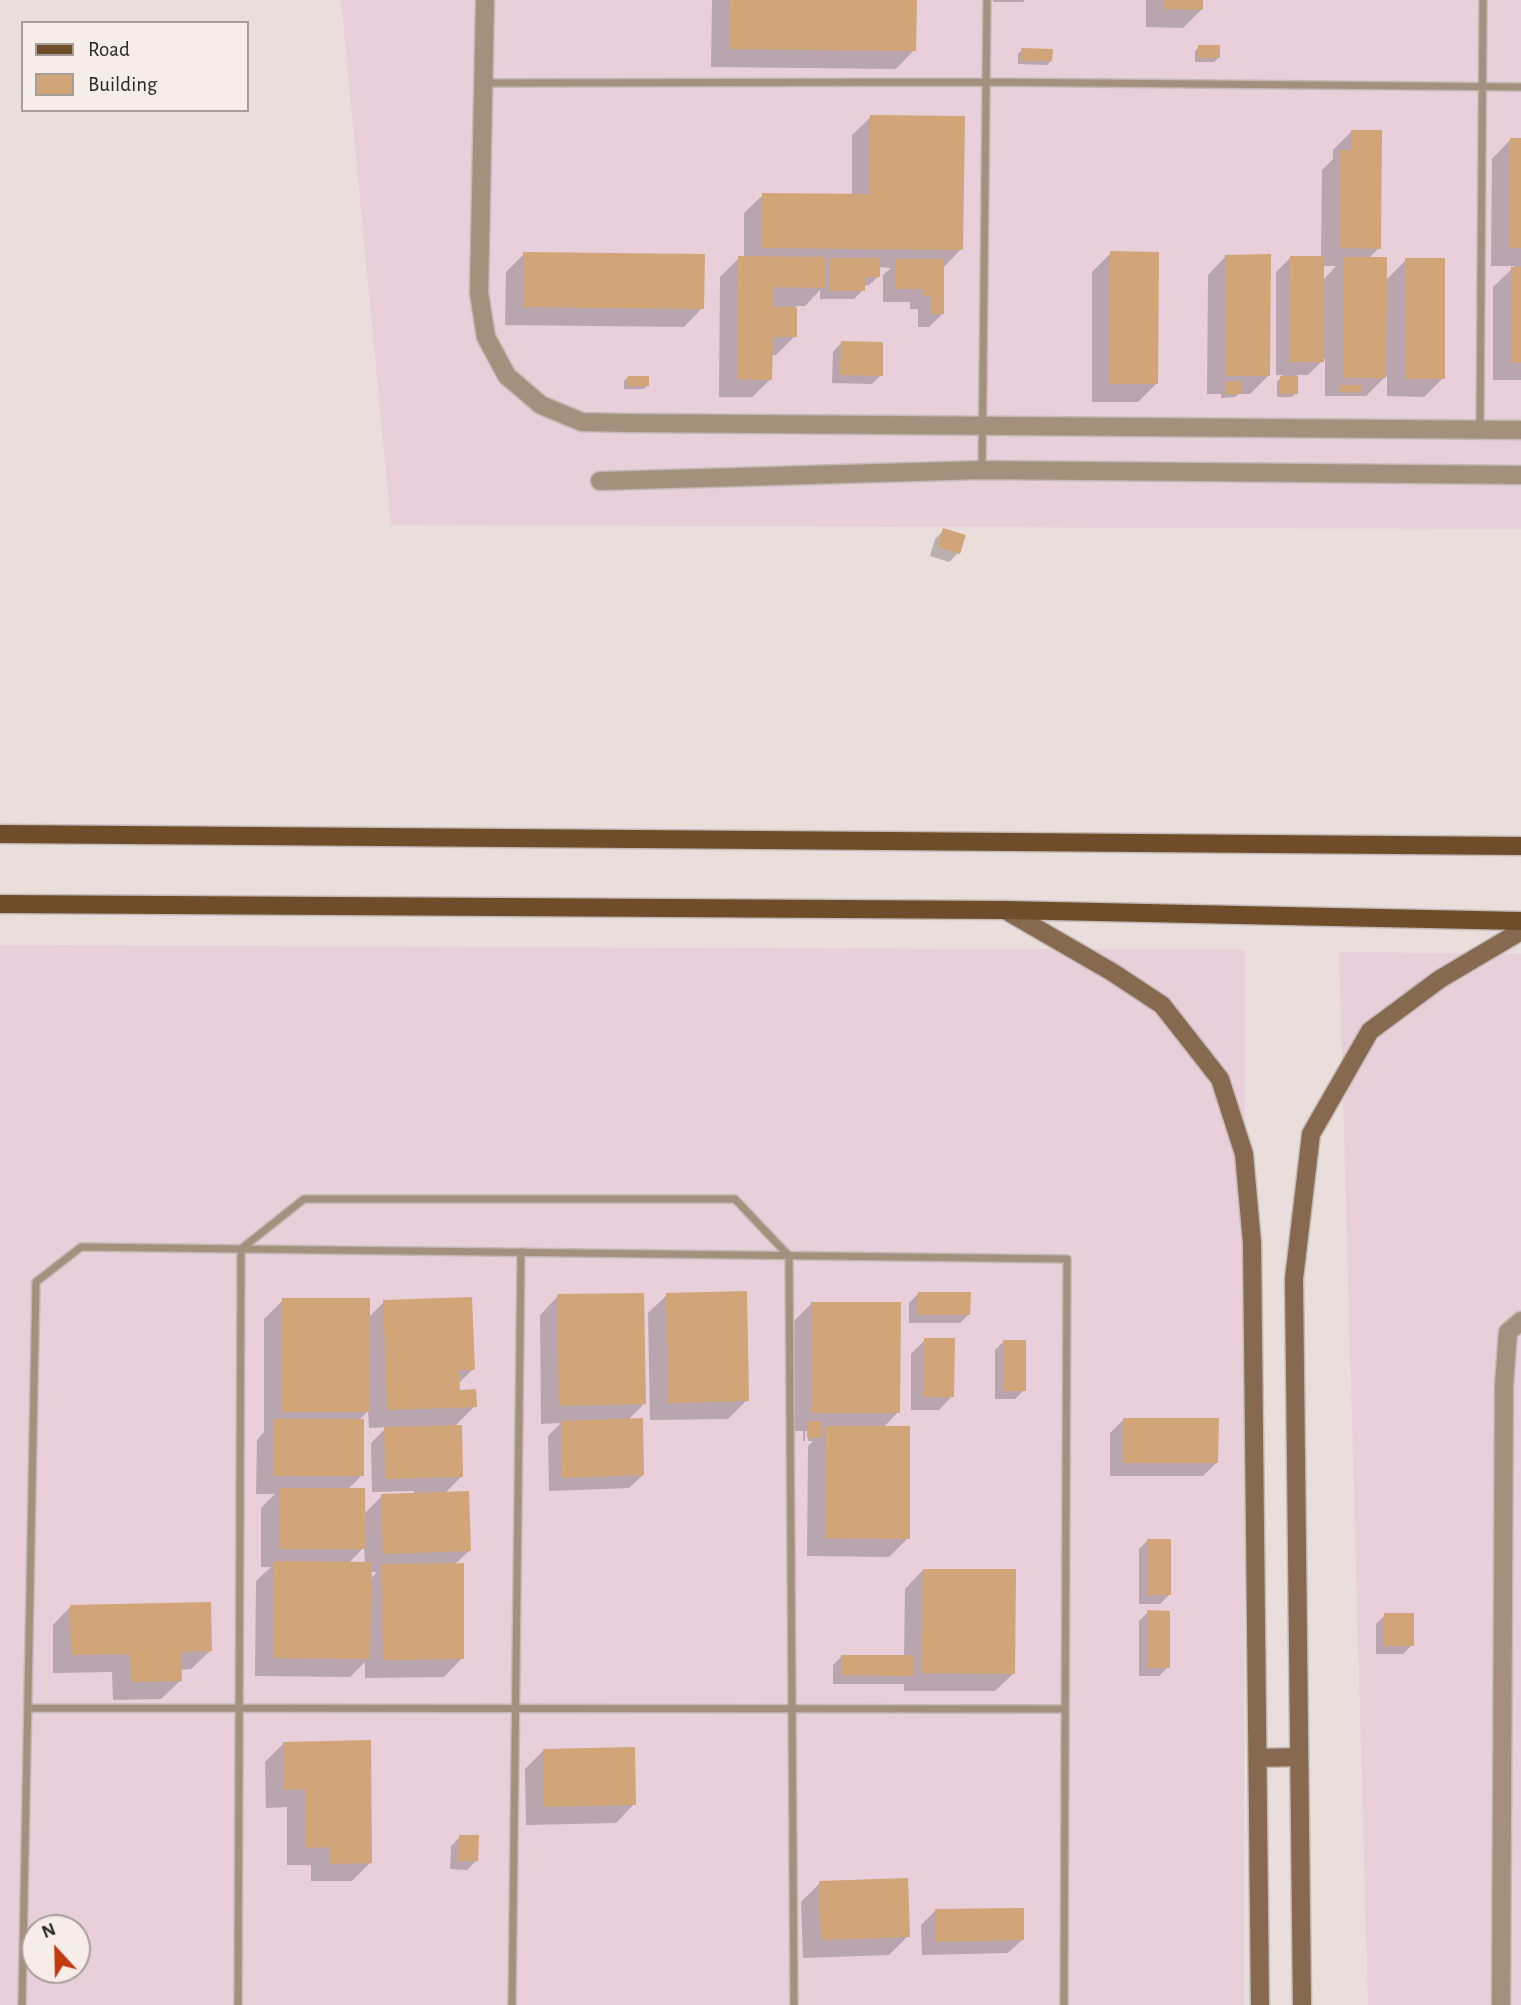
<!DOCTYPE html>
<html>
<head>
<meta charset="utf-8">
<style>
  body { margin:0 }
  #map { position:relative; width:1521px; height:2005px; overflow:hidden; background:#e9dedb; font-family:"Alegreya Sans",sans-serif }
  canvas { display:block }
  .legend { position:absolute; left:21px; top:21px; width:228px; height:91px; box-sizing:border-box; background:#f6ece8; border:2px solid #a59e9a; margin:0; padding:9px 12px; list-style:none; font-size:21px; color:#2b2826 }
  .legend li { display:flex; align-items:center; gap:14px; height:35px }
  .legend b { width:35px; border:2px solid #a59e9a }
  .north { position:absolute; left:21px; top:1914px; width:70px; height:70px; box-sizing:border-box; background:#f6ece8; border:2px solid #a59e9a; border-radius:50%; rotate:338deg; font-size:19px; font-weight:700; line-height:28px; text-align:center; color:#2b2826 }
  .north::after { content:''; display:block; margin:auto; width:24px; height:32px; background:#c2390d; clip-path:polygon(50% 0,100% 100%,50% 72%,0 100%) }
</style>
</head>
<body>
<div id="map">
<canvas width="1521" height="2005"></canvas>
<ul class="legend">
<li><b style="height:9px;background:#704d2a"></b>Road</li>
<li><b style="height:19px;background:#d1a577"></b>Building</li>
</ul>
<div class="north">N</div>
</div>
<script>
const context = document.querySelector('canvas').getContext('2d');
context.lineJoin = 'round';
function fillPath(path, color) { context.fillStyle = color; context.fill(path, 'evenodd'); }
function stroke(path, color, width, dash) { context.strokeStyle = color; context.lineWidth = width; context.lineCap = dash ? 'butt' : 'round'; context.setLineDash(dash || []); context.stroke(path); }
fillPath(new Path2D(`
  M341 0H1521V529L391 525Z
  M0 945 1245 950 1244 2005H0ZM35 1928H77V1970H35Z
  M1339 952 1521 954V2005H1368Z`), '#e8cfd9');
fillPath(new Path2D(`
  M712 0H915L914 50 896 69 711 67Z
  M993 0H1025L1023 2H993Z
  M1146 0H1202V9L1183 28 1146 27Z
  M1199 47 1218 58 1214 62H1195V51Z
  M1022 50 1051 61 1047 65 1018 64V54Z
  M871 117 961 249 943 268V313L929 327H918V309H910V302H883V275L891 268 878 267V277L869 285 863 286V290L854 299H820V290L805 306H795V336L776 355H771V379L752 397H719L720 277 739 258H744V213L763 195H852V135Z
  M1352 131 1379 248 1368 259 1385 281 1406 260 1443 378 1424 397 1387 396V375L1366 396H1325V358L1308 375H1297L1296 393 1292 397H1277V382L1283 375H1276V272L1290 258H1321L1322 170 1333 159V150ZM1323 266H1336L1323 280Z
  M1510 140H1521V380H1493V287L1515 266H1491L1492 159Z
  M1111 253 1157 383 1138 402H1092V272Z
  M524 254 702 308 684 327 505 325 506 272Z
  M1226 256 1269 375 1250 394H1239L1235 397 1221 398V394H1207L1208 275Z
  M841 343 881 375 872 384 832 383 833 352Z
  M628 377 648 385 644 389H624V381Z
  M944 530 958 553 949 562 930 556 935 539Z
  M918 1294 969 1314 960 1323H909V1303Z
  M667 1295 747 1400 728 1419 650 1420 648 1313Z
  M558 1296 644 1404 628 1420 643 1475 629 1488 549 1491 548 1436 561 1423 541 1424 540 1315Z
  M283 1300 368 1318 384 1302 473 1369 458 1384V1391L475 1406 454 1427 461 1477 444 1494 469 1551 454 1565 462 1658 444 1677 365 1678V1662L350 1677 255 1676 256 1581 271 1567H261V1508L275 1494H256L257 1440 264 1432V1319ZM368 1411 369 1428 387 1427 371 1443 372 1492 414 1491V1495L382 1496 364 1514 348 1489 362 1475 358 1421ZM364 1547 365 1563H349ZM370 1572H377L370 1579Z
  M812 1303 898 1412 883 1428 908 1538 889 1557 807 1556 808 1446 813 1441H808V1431H805V1441H803V1431H793V1322Z
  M925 1340 952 1396 939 1410H911V1354Z
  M1004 1341 1024 1390 1015 1399H995V1350Z
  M1124 1419 1217 1462 1203 1476H1110V1433Z
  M1148 1540 1169 1595 1160 1604H1139V1549Z
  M923 1570 1014 1673 995 1691H904V1684H833V1665L842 1656H904L905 1589Z
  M71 1606 210 1651 191 1669 180 1670V1681L161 1699 113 1700 112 1672 53 1673V1625Z
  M1148 1612 1168 1667 1159 1676H1139V1621Z
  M1385 1615 1412 1645 1403 1654H1376V1624Z
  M284 1743 371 1862 352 1881H311V1865H287V1807L266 1808 265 1762Z
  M544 1750 634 1804 616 1823 526 1825 525 1769Z
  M460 1837 476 1861 467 1870 450 1869 451 1846Z
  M820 1883 908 1936 889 1955 803 1958 801 1902Z
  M935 1911 1022 1940 1008 1953 922 1955 921 1925Z`), '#0003');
fillPath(new Path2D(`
  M730 0H917L916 51 729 49Z
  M1164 0H1203V10L1163 9Z
  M1198 45H1220V58H1198Z
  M1021 48 1053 49 1052 61H1021Z
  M870 115 965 116 963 250 761 248 762 193 869 194Z
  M1351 130H1382L1381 249 1339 248V150H1351Z
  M1510 138H1521V248H1509Z
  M1110 251 1159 252 1158 384H1110Z
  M523 252 705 254 704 309 523 307Z
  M1271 254 1270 376H1225V255Z
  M738 256 825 257V288L773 287V307H797V337H773L772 380 737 379Z
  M1290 256H1324V362H1289Z
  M1343 257H1387L1386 378H1343Z
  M829 258H880V277H865V291H829Z
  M1405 258H1445V379H1405Z
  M896 259H944V314H931V296H923V289H896Z
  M1511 267H1521V363L1511 362Z
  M841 341 883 342V376L840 375Z
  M628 376H649V386H627Z
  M1280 376H1298V394H1280Z
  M1225 381H1241V394H1225Z
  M1339 385H1362V393L1339 392Z
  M943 528 966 535 960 554 938 547Z
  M747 1291 749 1401 668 1403 666 1293Z
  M918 1292H971L970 1315H917Z
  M644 1293 646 1404 559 1406 557 1294Z
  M472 1297 475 1370H459L460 1390 476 1389 477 1407 387 1410 383 1300Z
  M282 1298H370V1412H282Z
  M811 1302H901L900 1413H811Z
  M924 1338H955L954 1397H924Z
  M1003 1340H1026V1391H1003Z
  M643 1418 644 1475 562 1478 561 1421Z
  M1123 1418H1219L1218 1463H1123Z
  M274 1419H364V1476H274Z
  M807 1421H822V1438H807Z
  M462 1425 463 1477 385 1479 384 1427Z
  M826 1426H910V1539L825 1538Z
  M279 1488H365L366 1549H279Z
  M469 1491 471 1551 383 1554 381 1494Z
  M1147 1539H1171V1595H1147Z
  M274 1561 372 1562 370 1659 273 1658Z
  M464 1563V1659L383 1660 382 1564Z
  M923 1569H1016L1015 1674 922 1673Z
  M211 1602 212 1651 181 1652 182 1681 131 1682 130 1654 71 1655 70 1605Z
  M1147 1610 1170 1611V1668H1147Z
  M1384 1613H1414V1646H1384Z
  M841 1655H913V1676L841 1675Z
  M371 1740 372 1863 329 1864V1847L305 1848V1789L284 1790 283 1742Z
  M635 1747 636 1805 544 1807 543 1749Z
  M459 1835H479L478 1861H458Z
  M908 1878 910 1937 821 1940 819 1881Z
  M1024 1908V1940L935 1942V1909Z`), '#d1a577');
const service = new Path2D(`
  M486 83 986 82 1521 87
  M1480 429 1483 0
  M982 470 987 0
  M28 1708 1065 1709
  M22 2005 36 1282 81 1247 1067 1259 1064 2005
  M238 2005 241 1249 304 1199H735L789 1256 794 2005
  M512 2005 521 1252`);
const tertiary = new Path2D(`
  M485 0 479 293 486 337 507 376 541 405 582 422 627 423 1521 430
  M600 481 982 470 1521 475
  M1501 2005 1504 1385 1508 1332 1521 1321`);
const secondary = new Path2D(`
  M1005 910 1112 972 1162 1005 1220 1079 1244 1154 1252 1243 1260 2005
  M1258 1758 1299 1757
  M1302 2005 1294 1279 1311 1134 1370 1031 1440 979 1521 931`);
const primary = new Path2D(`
  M0 834 1521 846
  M0 904 1005 910 1521 921`);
stroke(service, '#c3bab7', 10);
stroke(tertiary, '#c3bab7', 21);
stroke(secondary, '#c3bab7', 21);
stroke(primary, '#c3bab7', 21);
stroke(service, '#a5907d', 7);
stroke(tertiary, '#a5907d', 18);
stroke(secondary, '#86694e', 18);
stroke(primary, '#704d2a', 18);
</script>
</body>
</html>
